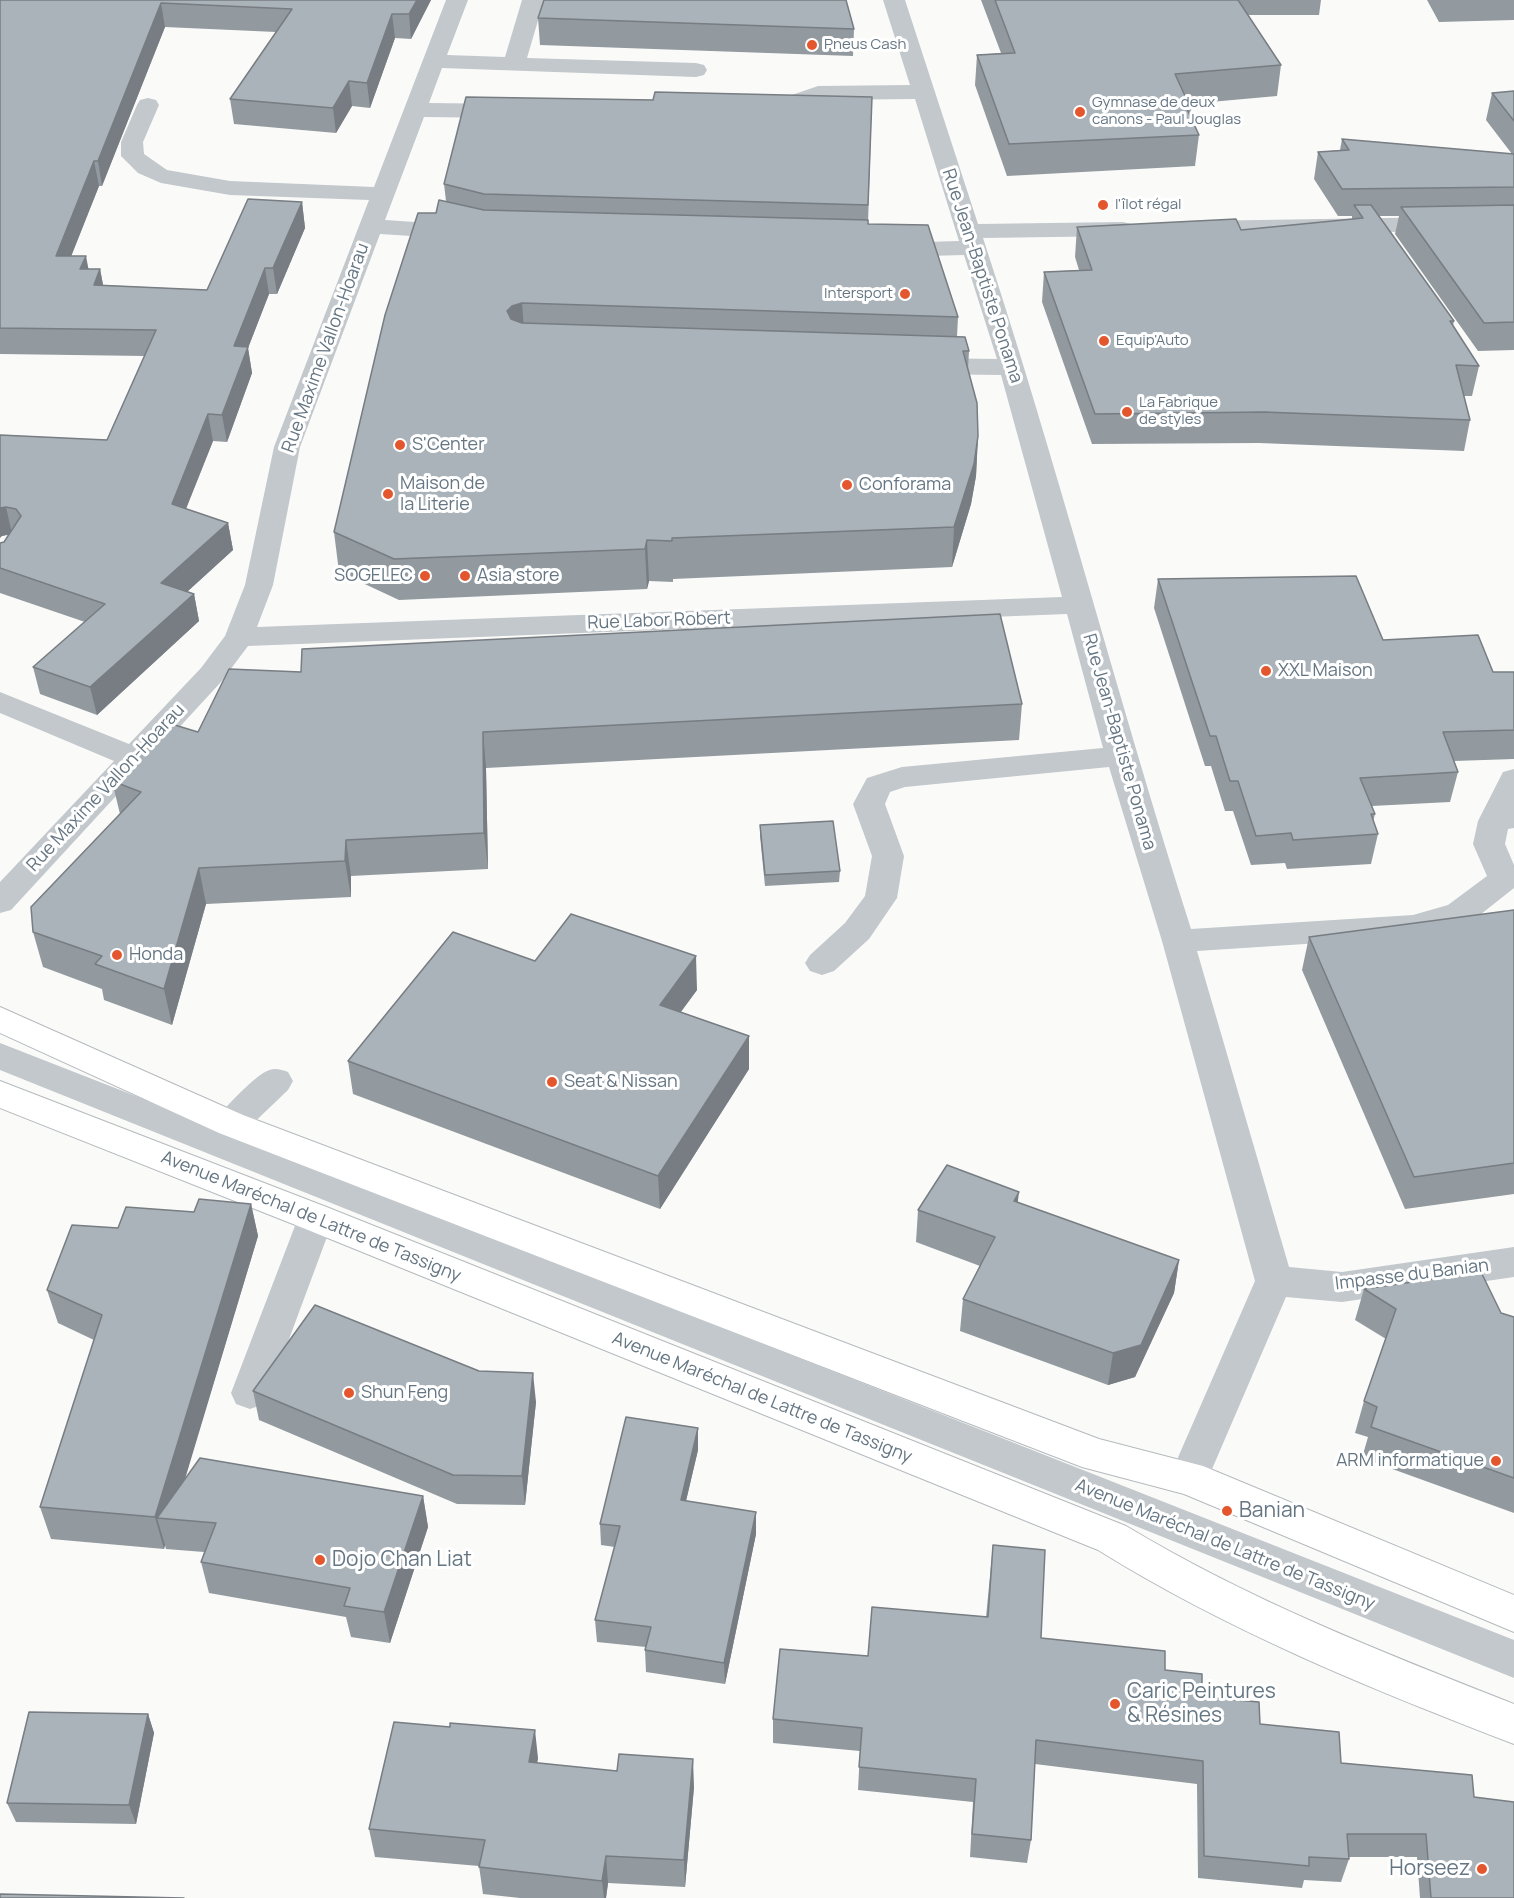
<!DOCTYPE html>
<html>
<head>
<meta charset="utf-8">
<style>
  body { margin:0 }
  canvas { display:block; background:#fafaf8 }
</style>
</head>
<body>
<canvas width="1514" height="1898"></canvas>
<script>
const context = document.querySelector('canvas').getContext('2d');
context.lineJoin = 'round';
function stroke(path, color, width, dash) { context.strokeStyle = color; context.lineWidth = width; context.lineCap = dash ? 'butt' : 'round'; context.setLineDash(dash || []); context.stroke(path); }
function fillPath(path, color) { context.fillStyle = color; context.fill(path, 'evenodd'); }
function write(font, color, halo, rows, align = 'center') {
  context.font = font + ' Manrope,sans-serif'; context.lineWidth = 6; context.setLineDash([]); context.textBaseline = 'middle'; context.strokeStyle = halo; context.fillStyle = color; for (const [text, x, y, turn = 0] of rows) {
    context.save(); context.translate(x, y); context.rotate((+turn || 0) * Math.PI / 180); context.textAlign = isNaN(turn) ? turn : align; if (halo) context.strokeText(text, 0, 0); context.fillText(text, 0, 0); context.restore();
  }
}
const major = new Path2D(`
  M0 1007 243 1115 1099 1439 1203 1466 1514 1595V1632L1184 1494 1082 1467 219 1133 0 1033Z
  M0 1081 329 1208 1126 1526C1249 1600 1381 1652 1514 1704V1744C1371 1689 1228 1631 1098 1550L303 1228 0 1108Z`);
stroke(major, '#b5babe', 2);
fillPath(new Path2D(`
  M446 0H468L447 55 505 57 522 0H544L527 58 696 63 704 65 707 70 704 75 696 77 442 68 429 103 506 104 514 106 517 111 514 116 506 118 424 117 385 220 459 225 467 227 471 232 467 237 459 239 380 234 300 447 273 585 257 627 1062 597 1001 375 923 374 914 371 910 366 914 361 923 358 997 359 964 255 890 257 881 255 878 250 881 245 890 243 959 241 915 99 821 100 768 118 760 116 757 111 760 106 818 86 910 85 883 0H905L978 224 1123 222 1131 224 1135 229 1131 234 1123 236 983 238C1058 467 1118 699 1191 929L1413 915 1448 905 1487 876 1473 844 1478 821 1503 772 1514 769V828L1508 829 1505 844 1514 865V888L1471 922 1413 937 1197 951 1289 1267 1342 1272 1514 1247V1277L1342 1302 1286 1297 1203 1490 1189 1495 1175 1490 1169 1478 1255 1281 1162 941 1109 767 905 787 890 792 885 804 904 856 897 898 869 939 834 971 822 975 810 971 805 963 810 955 845 923 865 896 872 856 853 804 867 778 902 767 1103 748 1067 614 248 646 221 682 11 910 0 913V882L114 761 0 713V692L129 744 201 668 225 636 245 585 274 447 369 200 230 195 161 183 138 173 121 156V142L137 105 140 100 148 98 156 100 159 105 143 142 144 154 167 170 230 181 374 187Z
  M1514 216V230L1195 235 1187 233 1183 228 1187 223 1195 221Z
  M0 1043 215 1127 213 1124C220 1112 253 1078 265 1072 273 1067 280 1069 288 1072L293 1081 288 1090 243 1133 236 1136 1514 1640V1678L0 1070Z
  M316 1204 329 1208 334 1218 269 1393 264 1404 250 1409 236 1404 231 1393 298 1218 303 1208Z`), '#c3c8cc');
fillPath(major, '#fff');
fillPath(new Path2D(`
  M0 0H431L411 39 395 38 370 108 352 106 336 133 234 124 230 99 276 32 165 27 102 186H99L71 256 88 269H100L103 285 207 290 302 202 305 228 277 294H269L248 348 252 373 227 442 213 441 186 509 228 523 233 550 187 592 194 594 199 621 97 715 40 694 33 667 85 622 0 593V543L4 542 9 534 2 536 0 435 107 440 145 356 0 354Z
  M544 0H848H846L854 29 853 56 540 45 538 18Z
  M981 0H1321L1319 15H1248L1281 65 1277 96 1188 104 1191 109 1190 115 1199 135 1195 166 1007 176 975 85 977 55 1001 53Z
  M1427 0H1514V20L1439 22Z
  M1514 91V350L1478 351 1395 234 1399 216H1379L1454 321 1453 326 1479 366 1472 396H1464L1470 420 1464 451 1259 443 1092 444 1042 302 1044 272 1079 270 1075 257 1077 227 1241 230 1352 219V216H1338L1314 179 1318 152 1340 150 1342 139 1512 154 1486 120 1492 93Z
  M872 97 868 224 958 317 957 337 969 351 968 369 978 436 976 476 971 504 952 567 673 579V582L649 581 647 589 399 600 339 572 334 532 436 213 446 201 444 184 653 100Z
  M1158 579 1383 640 1493 672H1514V759L1454 761 1458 772 1450 802 1372 806 1375 814 1373 822 1378 834 1371 864 1287 869 1285 863 1251 865 1233 811H1225L1211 766H1205L1154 608Z
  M1022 704 1019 740 486 768 488 869 351 876V897L206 904 172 1025 104 1000 102 989 43 967 33 932 120 814 112 781 198 732Z
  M760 825 840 871 839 882 765 886 760 836Z
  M1514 910V1194L1405 1209 1302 970 1309 937Z
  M535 961 697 990 681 1012 749 1036V1069L660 1209 353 1094 348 1061Z
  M1018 1203 1179 1260 1174 1293 1135 1377 1108 1385 960 1331 963 1299 980 1266 916 1242 918 1210Z
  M251 1204 258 1236 184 1480 423 1496 428 1527 390 1643 351 1637 346 1617 209 1593 201 1562 204 1552 166 1549 165 1545 164 1549 51 1539 40 1507 94 1340 58 1323 47 1290 118 1228 194 1212Z
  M1364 1289 1501 1313 1514 1317V1513L1362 1458 1368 1437 1355 1433 1364 1401 1386 1339 1355 1320Z
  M253 1391 536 1402 525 1505 457 1504 259 1420Z
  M698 1428V1450L686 1501 756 1534 725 1684 646 1672 645 1650 646 1647 597 1642 595 1620 615 1547 601 1545 600 1524Z
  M993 1545 1041 1638 1165 1670 1202 1697 1341 1763 1474 1797 1514 1898H1420L1417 1857H1348L1349 1859 1341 1882 1304 1880 1302 1888 1198 1878 1197 1784 1035 1764 1031 1840 1027 1863 970 1857 973 1802 858 1790 860 1751 773 1743V1719L868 1656 986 1617Z
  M148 1714 154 1733 136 1824 16 1822 7 1803Z
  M538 1758 537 1763 694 1787 685 1887 608 1883 606 1898H520L483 1894 479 1866 375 1857 369 1829Z`), '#929a9f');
fillPath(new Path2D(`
  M417 0H431L411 39 409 14Z
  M161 3 165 27 102 186 98 161Z
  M392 14 395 38 370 108 367 83Z
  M349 81 352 106 336 133 333 108Z
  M94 161 99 186 61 282 56 256Z
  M302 202 305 228 277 294 273 268Z
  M86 256 91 282 80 269Z
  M265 268 269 294 248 348 252 373 227 442 222 415 234 346Z
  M100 269 105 295 94 285Z
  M522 303 525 342 507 311 512 306Z
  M208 414 213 441 177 531 172 504Z
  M978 436 976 476 971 504 952 567 954 527Z
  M6 507 12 534 2 536 0 538V508Z
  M228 523 233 550 167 610 161 583Z
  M647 540 649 581 647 589 645 549Z
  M194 594 199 621 97 715 90 687Z
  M483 732 486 768 488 869 484 833Z
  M346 840 351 876V897L345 861Z
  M199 868 206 904 172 1025 164 989Z
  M696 956 697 990 661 1038 660 1005Z
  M749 1036V1069L660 1209 658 1176Z
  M1019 1192 1015 1225 1014 1201Z
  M251 1204 258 1236 173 1519 157 1518 165 1545 164 1549 155 1517Z
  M1179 1260 1174 1293 1135 1377 1108 1385 1113 1353Z
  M533 1373 536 1402 525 1505 522 1476Z
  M698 1428V1450L681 1522V1500Z
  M423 1496 428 1527 390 1643 384 1612Z
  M756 1512V1534L725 1684 724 1663Z
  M148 1714 154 1733 136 1824 129 1805Z
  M535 1730 538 1758 532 1790 529 1762Z
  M693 1759 694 1787 685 1887 684 1860Z
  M606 1856 608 1883 606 1898H604L602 1881Z`), '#777d82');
const building = new Path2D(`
  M0 0H417L409 14H392L367 83 349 81 333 108 230 99 292 9 161 3 98 161H94L56 256H86L80 269H100L94 285 207 290 248 199 302 202 273 268H265L234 346 248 347 222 415 208 414 172 504 228 523 161 583 194 594 90 687 33 667 105 604 0 568V543L4 542 21 516 16 509 6 507 0 508V435L107 440 156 330 0 328Z
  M544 0H846L854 29 538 18Z
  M995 0H1238L1281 65 1175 74 1191 109H1187L1199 135 1009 144 977 55 1015 53Z
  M1514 91V121L1492 93Z
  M655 92 872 97 868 205 484 194 444 184 466 97 653 100Z
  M1342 139 1514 154V187L1342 189 1318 152 1349 150Z
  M439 200 484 210 868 220V224L928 225 958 317 522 303 512 306 507 311 511 319 522 323 965 337 969 351H963L977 403 978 436 974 464 954 527 672 538V541L647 540 645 549 394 559 334 532 385 315 418 213H436Z
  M1354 205H1371L1454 321H1450L1479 366 1456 365 1470 420 1264 412 1095 414 1044 272 1092 270 1077 227 1236 219 1241 230 1363 218Z
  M1514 205V322L1484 323 1401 207Z
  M1356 576 1383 640 1478 635 1493 672H1514V730L1443 732 1458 772 1360 778 1375 814H1371L1378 834 1293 840 1291 833 1256 836 1238 781H1230L1216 736H1210L1158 579Z
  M1000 614 1022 704 483 732 484 833 346 840 345 861 199 868 164 989 95 964 102 956 33 932 31 907 141 792 112 781 168 723 198 732 229 669 301 672 302 649Z
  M833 821 840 871 765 875 760 825Z
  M1514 910V1163L1414 1177 1309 937Z
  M571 914 696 956 660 1005 749 1036 658 1176 348 1061 453 932 535 961Z
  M947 1165 1019 1192 1014 1201 1179 1260 1141 1345 1113 1353 963 1299 995 1237 918 1210Z
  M199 1199 251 1204 155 1517 40 1507 102 1315 47 1290 72 1225 118 1228 126 1207 194 1212Z
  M1481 1272 1501 1313 1514 1317V1478L1371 1427 1377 1407 1364 1401 1396 1309 1364 1289Z
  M315 1305 479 1371 533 1373 522 1476 453 1475 253 1391Z
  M626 1417 698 1428 681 1500 756 1512 724 1663 645 1650 651 1627 595 1620 620 1526 600 1524Z
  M200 1458 423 1496 384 1612 344 1606 350 1588 201 1562 216 1523 157 1518Z
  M993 1545 1045 1550 1041 1638 1165 1651V1670L1202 1674V1697L1259 1702 1260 1724 1339 1732 1341 1763 1472 1775 1474 1797 1514 1802V1898H1431L1426 1834H1347L1349 1859 1309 1857V1866L1204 1856 1203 1761 1036 1740 1031 1840 972 1834 976 1779 859 1767 862 1728 773 1719 780 1649 868 1656 872 1607 988 1617Z
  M29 1712 148 1714 129 1805 7 1803Z
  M394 1722 450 1727V1723L535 1730 529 1762 617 1771 619 1754 693 1759 684 1860 606 1856 602 1881 479 1867 485 1840 369 1829Z
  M0 1894 184 1898H0Z`);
fillPath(building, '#aab3b9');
stroke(building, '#777d82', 1.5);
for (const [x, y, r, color] of [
  [812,45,6,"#e4572e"],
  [1080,112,6,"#e4572e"],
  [1103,205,6,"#e4572e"],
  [905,294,6,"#e4572e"],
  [1104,341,6,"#e4572e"],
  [1127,412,6,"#e4572e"],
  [400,445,6,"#e4572e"],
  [847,485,6,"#e4572e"],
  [388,494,6,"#e4572e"],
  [425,576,6,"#e4572e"],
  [465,576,6,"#e4572e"],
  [1266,671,6,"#e4572e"],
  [117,955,6,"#e4572e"],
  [552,1082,6,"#e4572e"],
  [349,1393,6,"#e4572e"],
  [1496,1461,6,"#e4572e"],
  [1227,1511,6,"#e4572e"],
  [320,1560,6,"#e4572e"],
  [1115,1704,6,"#e4572e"],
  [1482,1869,6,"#e4572e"]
]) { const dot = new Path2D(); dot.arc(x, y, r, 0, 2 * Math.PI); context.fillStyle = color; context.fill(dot); stroke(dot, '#fff', 2); }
write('15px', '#657683', '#fff', [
  ["Pneus Cash",824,45],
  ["Gymnase de deux",1092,103],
  ["canons - Paul Jouglas",1092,120],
  ["l'îlot régal",1115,205],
  ["Intersport",893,294,"right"],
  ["Equip'Auto",1116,341],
  ["La Fabrique",1139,403],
  ["de styles",1139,420]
], 'left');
write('18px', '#657683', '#fff', [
  ["Rue Jean-Baptiste Ponama",982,276,72],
  ["Rue Maxime Vallon-Hoarau",326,348,-70],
  ["Rue Labor Robert",659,621,-2],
  ["Rue Jean-Baptiste Ponama",1119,742,74],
  ["Rue Maxime Vallon-Hoarau",106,788,-47],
  ["Avenue Maréchal de Lattre de Tassigny",311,1217,22],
  ["Impasse du Banian",1412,1275,-7],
  ["Avenue Maréchal de Lattre de Tassigny",762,1398,22],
  ["Avenue Maréchal de Lattre de Tassigny",1225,1545,22]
]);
write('18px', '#657683', '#fff', [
  ["S'Center",412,445],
  ["Maison de",400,484],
  ["la Literie",400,505],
  ["Conforama",859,485],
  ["SOGELEC",413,576,"right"],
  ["Asia store",477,576],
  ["XXL Maison",1278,671],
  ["Honda",129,955],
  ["Seat & Nissan",564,1082],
  ["Shun Feng",361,1393],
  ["ARM informatique",1484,1461,"right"]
], 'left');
write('21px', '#657683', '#fff', [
  ["Banian",1239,1511],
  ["Dojo Chan Liat",332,1560],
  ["Caric Peintures",1127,1692],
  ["& Résines",1127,1716],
  ["Horseez",1470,1869,"right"]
], 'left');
</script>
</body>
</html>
